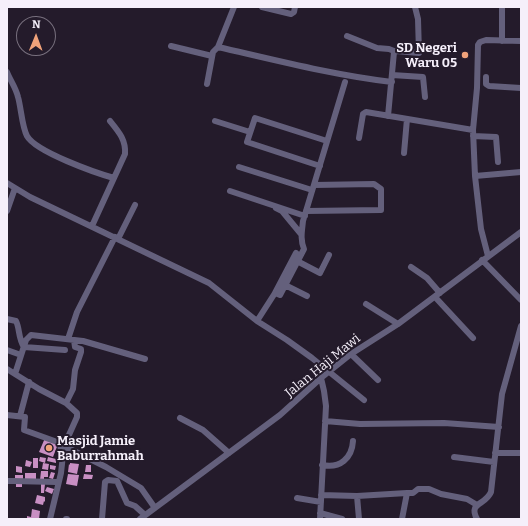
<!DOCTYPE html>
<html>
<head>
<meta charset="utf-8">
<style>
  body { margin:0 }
  #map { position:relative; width:528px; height:526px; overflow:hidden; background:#241b2b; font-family:Bitter,serif }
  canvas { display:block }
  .frame { position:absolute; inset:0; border:8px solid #f5effa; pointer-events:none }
  .north { position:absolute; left:16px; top:16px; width:40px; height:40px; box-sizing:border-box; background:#241b2b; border:1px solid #78707e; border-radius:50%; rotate:1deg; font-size:11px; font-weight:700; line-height:16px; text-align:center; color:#f5effa }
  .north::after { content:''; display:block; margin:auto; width:14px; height:18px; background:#f0a27a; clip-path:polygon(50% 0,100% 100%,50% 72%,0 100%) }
</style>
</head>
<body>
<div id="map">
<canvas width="528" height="526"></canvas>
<div class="frame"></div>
<div class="north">N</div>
</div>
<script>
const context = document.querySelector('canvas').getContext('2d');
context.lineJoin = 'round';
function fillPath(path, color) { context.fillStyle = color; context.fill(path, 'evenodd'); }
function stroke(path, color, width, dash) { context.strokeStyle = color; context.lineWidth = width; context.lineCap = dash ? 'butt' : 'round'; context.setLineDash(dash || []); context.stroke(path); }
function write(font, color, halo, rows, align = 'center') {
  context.font = font + ' Bitter,serif'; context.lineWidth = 4; context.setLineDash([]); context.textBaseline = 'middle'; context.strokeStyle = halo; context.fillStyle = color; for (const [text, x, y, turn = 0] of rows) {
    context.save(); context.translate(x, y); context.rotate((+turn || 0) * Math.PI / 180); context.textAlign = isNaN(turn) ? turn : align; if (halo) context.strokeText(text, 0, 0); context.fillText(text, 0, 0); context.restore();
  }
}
fillPath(new Path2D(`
  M45 438 58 444 53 457 39 452Z
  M69 452 75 454 74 458 68 457Z
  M40 457 46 458 45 463 39 461Z
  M48 457 56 459V463L47 461Z
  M33 458H38V468H33Z
  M26 460 32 462 30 467 25 466Z
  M43 463 49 464 48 470 42 469Z
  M70 463 79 464 77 474 68 472 69 464 70 465Z
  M50 465 56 466 55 470 50 469Z
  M86 465H91V472H85Z
  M16 466 22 467V473L16 472Z
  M41 471H48V477H44V480H40Z
  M51 472 55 473 53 479 49 478Z
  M25 473H36V479H25Z
  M68 474 79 475 77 486 66 484Z
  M84 474 93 475 92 479H83Z
  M15 475H23V479H15Z
  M16 482H22V487H16Z
  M41 484H45L44 493H41Z
  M47 487 54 489 52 494 45 491Z
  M37 495 45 497V502L44 501 43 505 35 503Z
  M32 509 40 511 39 519H27V516L31 517Z`), '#c88fc3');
stroke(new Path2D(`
  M262 7 291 14 294 12 295 7
  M502 7V41
  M347 36 377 48 389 49 394 51
  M171 46 212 56
  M218 47C275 60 333 75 392 82
  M7 72C10 80 16 88 18 97 21 107 22 127 27 136 36 152 96 173 114 178
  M392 75 423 77 425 97
  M486 77V84L489 86 521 88
  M207 84 213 52 218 47 234 7
  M388 116 394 52 396 51 419 53 418 19 415 7
  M215 121 250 132
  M473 136 496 137 498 162
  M359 138 363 114 366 112 473 130
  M404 153 407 119
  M320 166 247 142 255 118 327 141
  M239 167 312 190
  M475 176 521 172
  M7 183 30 197 209 283 257 321 287 340 312 358 364 400
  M230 191 305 216
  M276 208 282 211 301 234
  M7 211 15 188
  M306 211 381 210V189L374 184 314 185
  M92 226 125 154C126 140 119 132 110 121
  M118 239 135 205
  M488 256 481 229 475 176 473 130 477 88 478 45 480 42 486 40 521 41
  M482 260 521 300
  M297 261 320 273 329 255
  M411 267 427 278 440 293
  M285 285 307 296
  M275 293 296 253
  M435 297 473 338
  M366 304 398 324
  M7 319 16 321C20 329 18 338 24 347L65 350
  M257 321 275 293 280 295 304 249C300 239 302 231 303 221L345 82
  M68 339 77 312 115 237
  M7 350 21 355
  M351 354 378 380
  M7 369 39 389 66 403 77 413V417L64 446 61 473 50 519
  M15 374 26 340 31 335 83 341 145 359
  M66 403 73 389 75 370 81 352V349L75 347 74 340
  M7 415 25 417 24 430 60 443 61 451
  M20 416 29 382
  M180 418 203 430 229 453
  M325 421 360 424 444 423 499 427
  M64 446 106 467 141 488 155 508
  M495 453H521
  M454 457 494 462
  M322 465C340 469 352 458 353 441
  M7 481H13L56 482
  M321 495 357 496 407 493
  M357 496 359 519
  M297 498 321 502
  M320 513 342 519
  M66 519H67
  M102 519 105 482 108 480 117 481 127 503 135 506 145 515
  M140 519 280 415 321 378 351 354 398 324 521 232
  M320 519 326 406 324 391 321 378
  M402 519 407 493H413L418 489H429L441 494 467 499 477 505
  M477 519C468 502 485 506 491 492L502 394 521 326`), '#64607c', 6);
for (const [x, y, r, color] of [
  [465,55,4,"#f0a27a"],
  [49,448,4,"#f0a27a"]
]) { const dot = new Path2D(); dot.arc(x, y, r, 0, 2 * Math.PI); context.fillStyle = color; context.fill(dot); stroke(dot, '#241b2b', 1.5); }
write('bold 13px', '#f5effa', '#241b2b', [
  ["SD Negeri",457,48],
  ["Waru 05",457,63],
  ["Masjid Jamie",57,441,"left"],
  ["Baburrahmah",57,456,"left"]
], 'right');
write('13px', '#f5effa', '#241b2b', [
  ["Jalan Haji Mawi",323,366,-39]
]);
</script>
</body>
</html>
